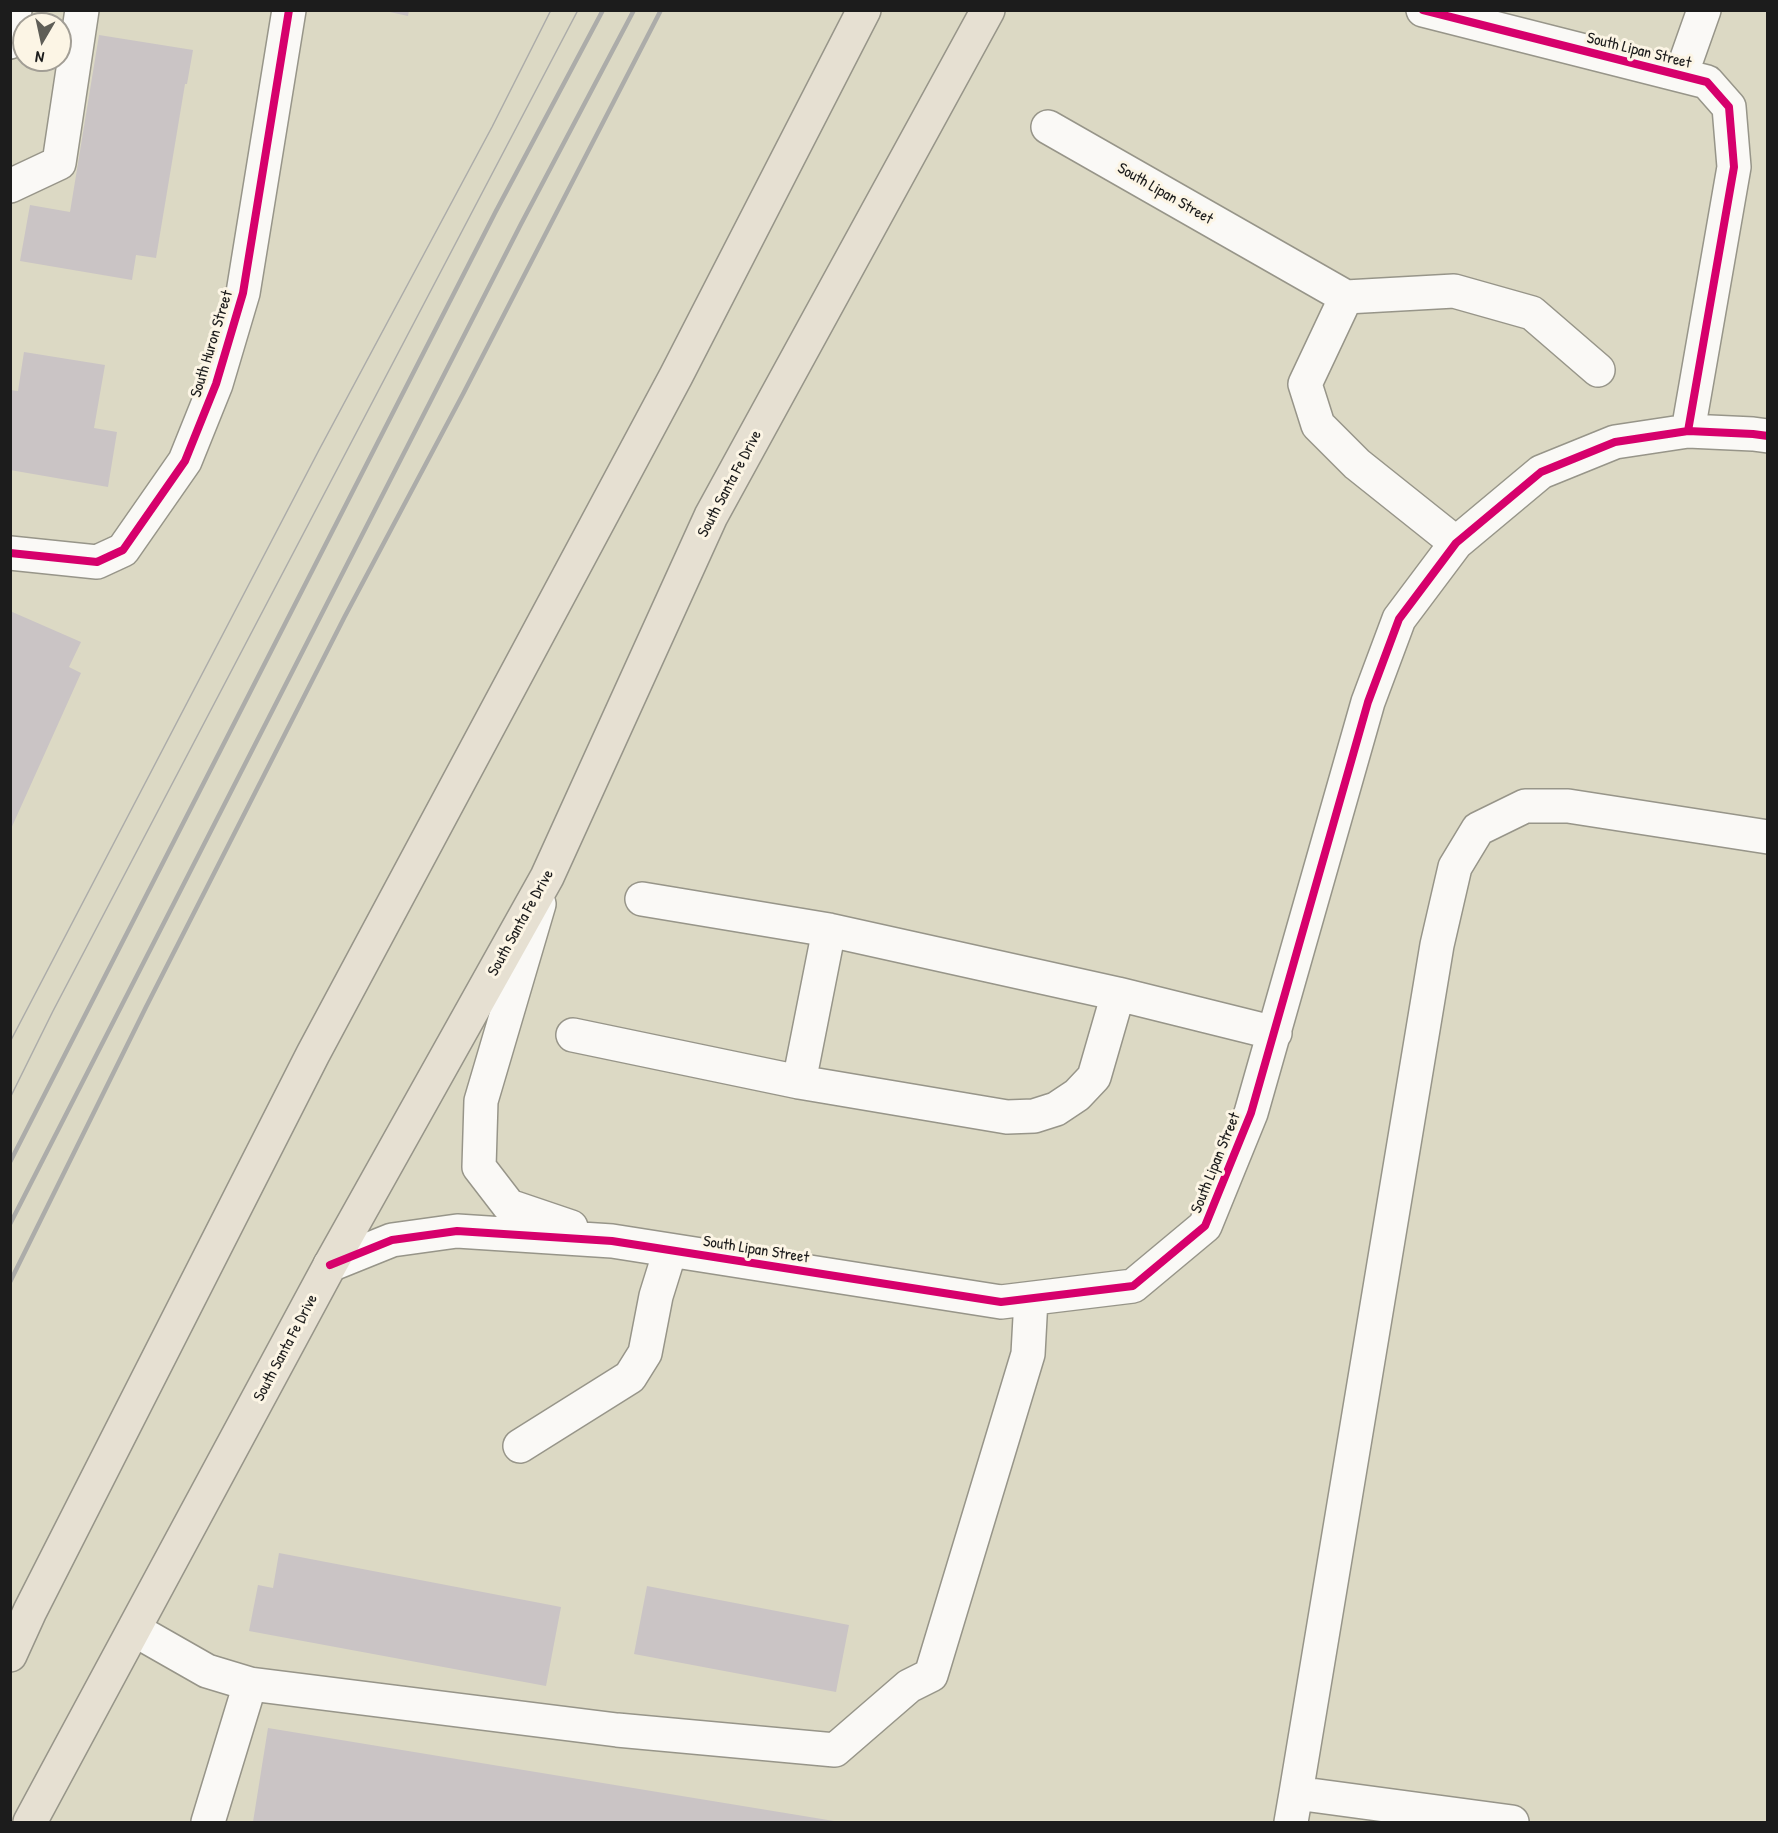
<!DOCTYPE html>
<html>
<head>
<meta charset="utf-8">
<style>
  body { margin:0 }
  #map { position:relative; width:1778px; height:1833px; overflow:hidden; background:#dcd9c4; font-family:"Patrick Hand",sans-serif }
  canvas { display:block }
  .frame { position:absolute; inset:0; border:12px solid #1c1c1c; pointer-events:none }
  .north { position:absolute; left:12px; top:12px; width:60px; height:60px; box-sizing:border-box; background:#fcf5e5; border:2px solid #a29e95; border-radius:50%; rotate:189deg; font-size:16px; font-weight:700; line-height:24px; text-align:center; color:#1c1c1c }
  .north::after { content:''; display:block; margin:auto; width:21px; height:27px; background:#5f5e57; clip-path:polygon(50% 0,100% 100%,50% 72%,0 100%) }
</style>
</head>
<body>
<div id="map">
<canvas width="1778" height="1833"></canvas>
<div class="frame"></div>
<div class="north">N</div>
</div>
<script>
const context = document.querySelector('canvas').getContext('2d');
context.lineJoin = 'round';
function fillPath(path, color) { context.fillStyle = color; context.fill(path, 'evenodd'); }
function stroke(path, color, width, dash) { context.strokeStyle = color; context.lineWidth = width; context.lineCap = dash ? 'butt' : 'round'; context.setLineDash(dash || []); context.stroke(path); }
function write(font, color, halo, rows, align = 'center') {
  context.font = font + ' "Patrick Hand",sans-serif'; context.lineWidth = 6; context.setLineDash([]); context.textBaseline = 'middle'; context.strokeStyle = halo; context.fillStyle = color; for (const [text, x, y, turn = 0] of rows) {
    context.save(); context.translate(x, y); context.rotate((+turn || 0) * Math.PI / 180); context.textAlign = isNaN(turn) ? turn : align; if (halo) context.strokeText(text, 0, 0); context.fillText(text, 0, 0); context.restore();
  }
}
fillPath(new Path2D(`
  M381 10H409L408 16Z
  M99 35 193 50 187 84H185L156 258 136 255 132 280 20 261 30 205 70 212Z
  M24 352 105 365 94 428 117 432 108 487 10 470V390L18 391Z
  M10 611 81 642 69 667 81 673 10 831Z
  M279 1553 561 1607 546 1686 249 1631 258 1585 273 1588Z
  M647 1586 849 1625 836 1692 634 1654Z
  M268 1728 834 1821 833 1822H253Z`), '#cac4c5');
const minor = new Path2D(`
  M1423 10 1707 82 1729 107 1734 167 1688 431
  M10 42 15 10
  M1681 75 1704 10
  M1048 127 1346 297 1454 291 1532 313 1598 370
  M10 186 59 163 82 10
  M1346 297 1305 384 1318 425 1357 464 1456 543
  M10 553 97 562 123 550 185 461 216 384 243 293 289 10
  M642 899 829 930 1118 994 1275 1033
  M539 904 481 1101 479 1167 509 1206 571 1227
  M573 1035 799 1082 1007 1117 1034 1116 1056 1109 1077 1095 1094 1077 1118 994
  M799 1082 829 930
  M330 1265 392 1240 457 1231 612 1241 1001 1302 1133 1286 1205 1226 1251 1113 1368 702 1399 619 1456 543 1541 472 1615 442 1688 431 1753 434 1768 436
  M520 1446 630 1377 645 1353 656 1296 670 1251
  M135 1630 207 1671 250 1684 617 1730 835 1750 909 1686 931 1675 1028 1354 1031 1299
  M1296 1793 1437 945 1455 867 1478 829 1525 806H1568L1768 837
  M208 1822 250 1684
  M1291 1822 1296 1793 1512 1822`);
const highway = new Path2D(`
  M10 1655 30 1611 313 1054 676 376 864 10
  M30 1822 330 1265 547 877 711 516 988 10`);
stroke(minor, '#979589', 36);
stroke(highway, '#979589', 36);
stroke(minor, '#faf9f6', 33);
stroke(highway, '#e6e0d2', 33);
stroke(new Path2D(`
  M10 1042 319 450 492 127 551 10
  M10 1098 53 1011 578 10`), '#acaca9', 1.5);
stroke(new Path2D(`
  M10 1162 496 211 603 10
  M10 1224 521 224 634 10
  M10 1282 146 1007 345 616 463 394 661 10`), '#acaca9', 4.5);
stroke(new Path2D(`
  M1423 10 1707 82 1729 107 1734 167 1688 431
  M10 553 97 562 123 550 185 461 216 384 243 293 289 10
  M330 1265 392 1240 457 1231 612 1241 1001 1302 1133 1286 1205 1226 1251 1113 1368 702 1399 619 1456 543 1541 472 1615 442 1688 431 1753 434 1768 436`), '#d6006c', 8);
write('16px', '#1c1c1c', '#fcf5e5', [
  ["South Lipan Street",1639,51,14],
  ["South Lipan Street",1165,194,30],
  ["South Huron Street",212,344,-73],
  ["South Santa Fe Drive",730,484,-62],
  ["South Santa Fe Drive",521,923,-61],
  ["South Lipan Street",1216,1163,-68],
  ["South Lipan Street",756,1250,9],
  ["South Santa Fe Drive",286,1348,-62]
]);
</script>
</body>
</html>
